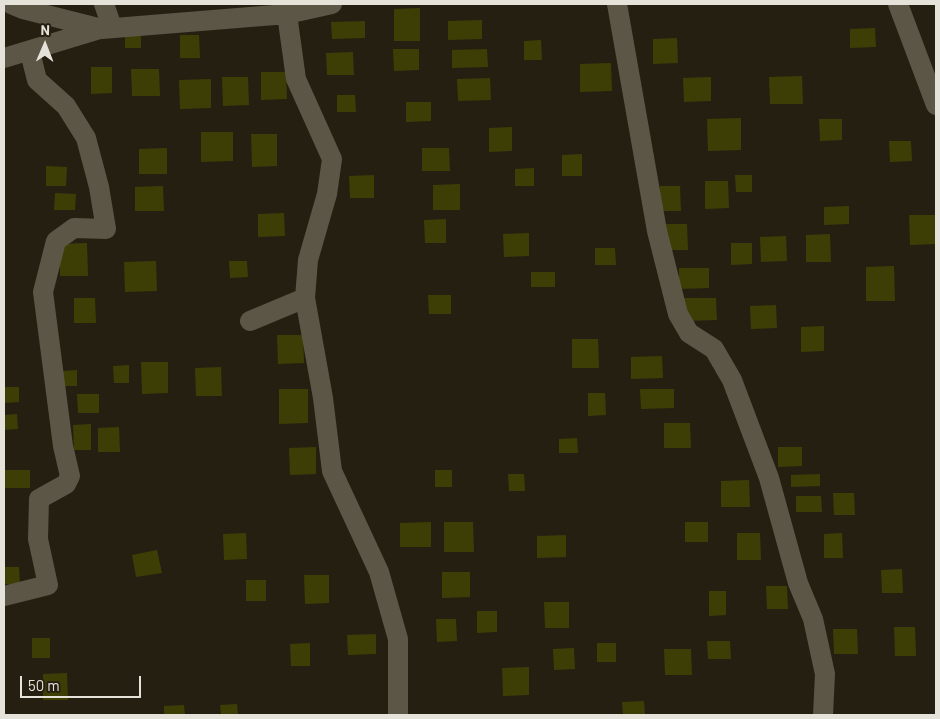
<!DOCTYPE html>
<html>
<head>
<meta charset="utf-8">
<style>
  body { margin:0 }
  #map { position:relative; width:940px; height:719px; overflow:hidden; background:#251f12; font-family:Barlow,sans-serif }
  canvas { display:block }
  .frame { position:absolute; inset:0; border:5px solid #e5e2d9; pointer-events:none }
  .north { position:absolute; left:20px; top:20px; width:50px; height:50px; -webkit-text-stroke:4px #251f12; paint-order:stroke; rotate:1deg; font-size:14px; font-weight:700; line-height:20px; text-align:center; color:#e5e2d9 }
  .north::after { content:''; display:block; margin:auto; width:18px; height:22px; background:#e5e2d9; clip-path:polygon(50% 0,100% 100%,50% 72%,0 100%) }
  .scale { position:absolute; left:20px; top:676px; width:121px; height:22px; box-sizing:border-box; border:2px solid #e5e2d9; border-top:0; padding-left:6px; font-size:15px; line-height:18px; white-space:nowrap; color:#e5e2d9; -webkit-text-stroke:4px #251f12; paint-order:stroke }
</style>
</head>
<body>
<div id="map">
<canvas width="940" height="719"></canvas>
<div class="frame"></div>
<div class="north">N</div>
<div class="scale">50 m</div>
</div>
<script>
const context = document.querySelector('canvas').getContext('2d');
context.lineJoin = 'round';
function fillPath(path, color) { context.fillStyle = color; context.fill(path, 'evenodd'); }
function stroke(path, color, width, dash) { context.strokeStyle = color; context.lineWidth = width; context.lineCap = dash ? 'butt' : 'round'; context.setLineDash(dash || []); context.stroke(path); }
fillPath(new Path2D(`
  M420 8V41H394V9Z
  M482 20V39L448 40V21Z
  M365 21V38L332 39 331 22Z
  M875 28 876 47 850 48V29Z
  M141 31V48H125V32Z
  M180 35H199L200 58H180Z
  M677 38 678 63 653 64V39Z
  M541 40 542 60H524V41Z
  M393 49H419V70L394 71Z
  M487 49 488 67 452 68V50Z
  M353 52 354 75H327L326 53Z
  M611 63 612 91 580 92V64Z
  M91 67H112V93L91 94Z
  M131 69H159L160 96H132Z
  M261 72H286L287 99 261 100Z
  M802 76 803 104H770L769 77Z
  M222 77H248L249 105 223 106Z
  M711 77V101L684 102 683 78Z
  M490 78 491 100 458 101 457 79Z
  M211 79V108L180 109 179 80Z
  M337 95H355L356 112H337Z
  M406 102H431V121L406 122Z
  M741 118V150L708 151 707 119Z
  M819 119H842V140L820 141Z
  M512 127V151L489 152V128Z
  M201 132H233V161L201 162Z
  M251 134H277V166L252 167Z
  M889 141H911L912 161 890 162Z
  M167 148V174H139V149Z
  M422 148H449L450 171H422Z
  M582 154V176H562V155Z
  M46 166 67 167 66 186H46Z
  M534 168V186H515V169Z
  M374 175V198H350L349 176Z
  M735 175H752V192H736Z
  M705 181H728L729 208 705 209Z
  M460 184V210H433V185Z
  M163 186 164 211H135V187Z
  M660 186H680L681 211H660Z
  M55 193 76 194 75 210H54Z
  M849 206V224L824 225V207Z
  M284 213 285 236 258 237V214Z
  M909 215H936V244L910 245Z
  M446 219V243H425L424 220Z
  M664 224H687L688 250H664Z
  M529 233V256L504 257 503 234Z
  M830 234 831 262H806V235Z
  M786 236 787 261 761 262 760 237Z
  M87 243 88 276H60V244Z
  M731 243H752V264L731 265Z
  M595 248H615L616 265H595Z
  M156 261 157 291 125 292 124 262Z
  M229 261H247L248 277 230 278Z
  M894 266 895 301H866V267Z
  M679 268H709V288L679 289Z
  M531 272H555V287H531Z
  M428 295H451V314H429Z
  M74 298H95L96 323H74Z
  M684 298H716L717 320 684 321Z
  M776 305 777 328 751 329 750 306Z
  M824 326V351L801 352V327Z
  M277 335H303L304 363 278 364Z
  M572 339H598L599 368H572Z
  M662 356 663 378 631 379V357Z
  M141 362H168V393L142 394Z
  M129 365V383H114L113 366Z
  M221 367 222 396H196L195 368Z
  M77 370V386H63V371Z
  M4 387H19V402L4 403Z
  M279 389H308V423L279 424Z
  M640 389H674V408L641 409Z
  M588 393H605L606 415 588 416Z
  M77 394H99V413H78Z
  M17 414 18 429 4 430V415Z
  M664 423H690L691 448H664Z
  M91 424V450H74L73 425Z
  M119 427 120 452H98V428Z
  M577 438 578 453H559V439Z
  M316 447V474L290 475 289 448Z
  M778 447H802V466L778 467Z
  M4 470H30V488H4Z
  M435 470H452V487H435Z
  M508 474H524L525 491H509Z
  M820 474V486L791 487V475Z
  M749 480 750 507H721V481Z
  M833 493H854L855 515H834Z
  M796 496H821L822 512H796Z
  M431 522V547H400V523Z
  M444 522H473L474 552H444Z
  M685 522H708V542H685Z
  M246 533 247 559 224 560 223 534Z
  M737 533H760L761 560H737Z
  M842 533 843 558H824V534Z
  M566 535V557L537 558V536Z
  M157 550 162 573 136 577 132 555Z
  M4 567H19L20 584H4Z
  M902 569 903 593H882L881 570Z
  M442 572H470V597L442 598Z
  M304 575H329V603L305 604Z
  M246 580H266V601H246Z
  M766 586H787L788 609H767Z
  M709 591H726V615L709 616Z
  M544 602H569V628H545Z
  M477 611H497V632L477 633Z
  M436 619H456L457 641 437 642Z
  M894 627H915L916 656H895Z
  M833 629H857L858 654H834Z
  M376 634V654L348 655 347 635Z
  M32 638H50V658H32Z
  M707 641H730L731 659H708Z
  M310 643V666H291L290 644Z
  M597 643H616V662H597Z
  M574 648 575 669 554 670 553 649Z
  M664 649H691L692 675H665Z
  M529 667V695L503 696 502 668Z
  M67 673 68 700H43V674Z
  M644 701 645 715H623L622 702Z
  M237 704 238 715H221L220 705Z
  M184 705 185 715H164V706Z`), '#3d3e06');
stroke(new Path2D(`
  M11 4 23 9 102 29 287 14 332 4
  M104 4 112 27
  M617 4 657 231 678 314 689 333 714 349 732 380 769 478 798 583 813 619 825 674 823 715
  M898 4 936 105
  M287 14 296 79 332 159 327 194 308 260 305 298 323 398 332 471 379 572 398 639V715
  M4 58 100 29
  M250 321 305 298
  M4 596 48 585 38 539 39 499 66 484 70 476 63 446 43 292 56 241 74 228 106 229 99 187 86 138 66 106 37 80 30 52`), '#5c5647', 20);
</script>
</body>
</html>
